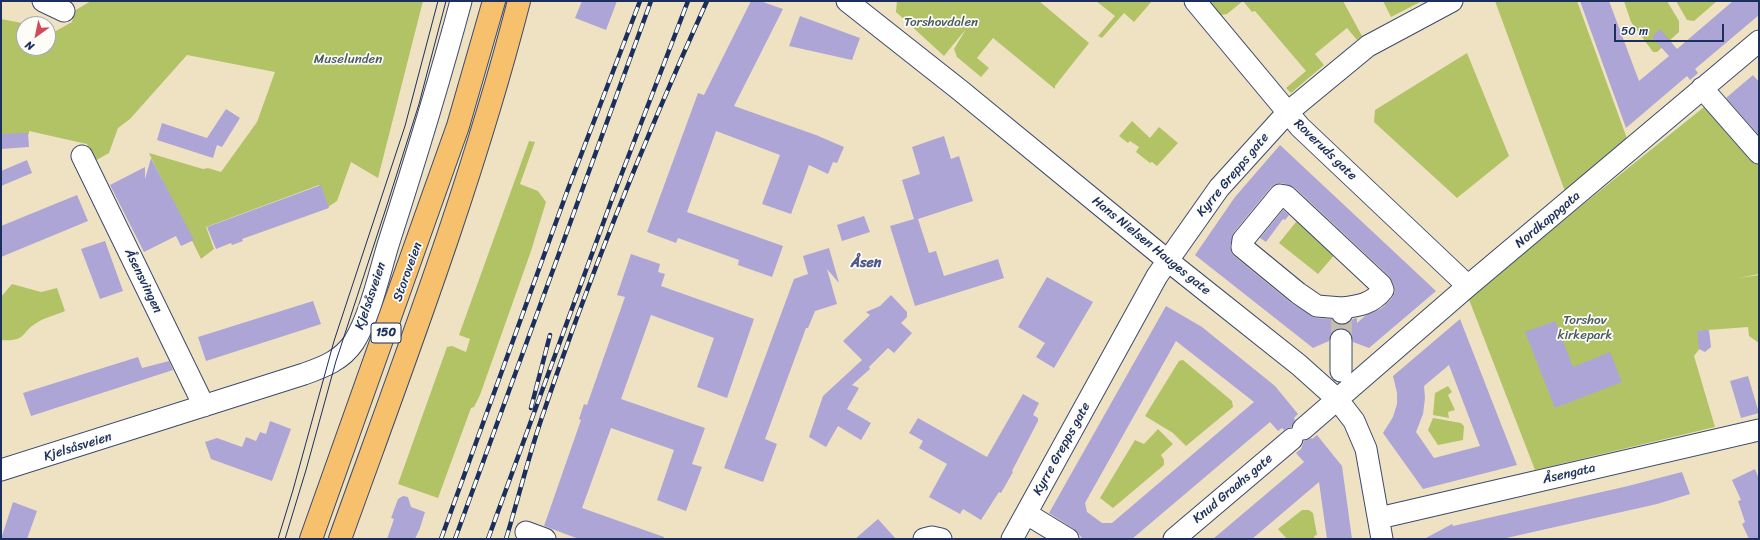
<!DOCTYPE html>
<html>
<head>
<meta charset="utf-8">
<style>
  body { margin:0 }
  #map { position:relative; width:1760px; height:540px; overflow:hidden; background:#efe2c3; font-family:Sriracha,sans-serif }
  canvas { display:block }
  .frame { position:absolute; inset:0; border:2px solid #1b2f5e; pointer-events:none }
  .north { position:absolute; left:16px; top:16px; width:40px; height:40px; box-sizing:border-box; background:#fdfcf7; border:1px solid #a3aaba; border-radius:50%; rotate:213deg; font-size:11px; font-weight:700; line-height:16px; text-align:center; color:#1b2f5e }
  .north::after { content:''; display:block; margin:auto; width:14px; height:18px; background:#d1495b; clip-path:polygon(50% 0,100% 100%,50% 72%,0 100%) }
  .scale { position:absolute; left:1614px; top:24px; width:110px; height:18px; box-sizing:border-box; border:2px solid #1b2f5e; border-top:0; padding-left:5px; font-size:12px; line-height:14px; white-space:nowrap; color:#1b2f5e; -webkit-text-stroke:3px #fdfcf7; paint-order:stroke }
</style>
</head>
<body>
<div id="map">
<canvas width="1760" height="540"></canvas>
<div class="frame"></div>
<div class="north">N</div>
<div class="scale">50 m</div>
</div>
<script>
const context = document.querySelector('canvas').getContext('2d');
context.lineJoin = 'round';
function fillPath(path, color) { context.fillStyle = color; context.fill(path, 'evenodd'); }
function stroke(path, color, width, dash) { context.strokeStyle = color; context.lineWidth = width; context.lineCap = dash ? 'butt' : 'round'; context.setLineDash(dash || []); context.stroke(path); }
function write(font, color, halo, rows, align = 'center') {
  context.font = font + ' Sriracha,sans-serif'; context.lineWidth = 3.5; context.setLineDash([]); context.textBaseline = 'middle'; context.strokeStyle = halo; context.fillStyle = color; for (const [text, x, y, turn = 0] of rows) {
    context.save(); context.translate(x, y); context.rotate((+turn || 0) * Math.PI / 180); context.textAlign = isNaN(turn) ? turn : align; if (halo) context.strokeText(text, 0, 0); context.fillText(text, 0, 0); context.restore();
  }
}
fillPath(new Path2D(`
  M91 1H423L378 178 351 162 337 201 328 207 319 185 206 227 214 249 201 259 149 153 203 169 208 168 221 172 257 122 275 72 187 55 130 119 118 128 109 153 93 162 87 144 29 131V134L1 136V19L27 24H24V48H48V30L54 32 72 22 74 11Z
  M897 1H1039L1089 43 1055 86V89L993 38 977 58 989 68 981 77 957 57 954 49 966 29 944 56 896 12Z
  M1096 1H1152L1134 22 1124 13 1102 38 1098 36 1115 16Z
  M1209 1H1343L1362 36 1357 40 1347 28 1315 54 1324 65 1291 93 1286 88 1306 71 1255 11 1252 12 1243 1 1227 14 1221 15Z
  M1383 1H1422L1391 17Z
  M1495 1H1577L1629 144 1566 194Z
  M1624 1H1667L1679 21V32L1657 52H1653L1631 22Z
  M1676 1H1717L1694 21 1687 20Z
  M1467 53 1509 156 1457 198 1374 122 1375 110Z
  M1709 103 1759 156V274L1739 278 1759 275V343L1749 336 1748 327 1707 330V339L1694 356 1715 427 1535 470 1468 297Z
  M1132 121 1150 138 1159 127 1178 143 1157 166 1152 162 1150 163 1136 152 1139 147 1130 141 1128 143 1119 136Z
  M529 141 535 142 520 184 538 191 546 202 531 251 480 395 474 407 471 408 438 498 398 484 447 347 452 346 466 352 470 339 459 335Z
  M1300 217 1337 252 1318 274 1279 243Z
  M12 284 41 292 57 288 65 311C56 315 46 317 38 322 20 332 28 342 1 340V297Z
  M1183 360 1232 401 1233 407 1186 446 1173 433 1145 416 1179 361Z
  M1448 386 1452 392 1448 395 1455 410 1448 412 1449 418 1433 415 1435 393Z
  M1433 418 1461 423 1464 426 1463 440 1438 445 1428 430Z
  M1158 429 1173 444 1161 455 1164 460V465L1113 508 1100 498 1135 440 1144 444Z
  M1302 510H1309L1313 513 1317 535 1314 536 1315 539H1287L1278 529Z`), '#b2c366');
fillPath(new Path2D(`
  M582 1H617L606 30 575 18Z
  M751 1H760L783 9 734 106 816 135 844 147 837 163 833 162 828 174 809 165 791 214 762 204 780 155 716 131 687 212 783 246 772 277 738 265 739 260 678 238 676 243 647 232 698 93 704 95Z
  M1580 1H1609L1639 81 1669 56 1652 37 1660 29 1677 49 1733 1H1759V15L1695 69 1698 73 1690 80 1687 76 1626 128Z
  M800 16 860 38 852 60 789 46Z
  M1753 75 1759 82V135L1726 98Z
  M226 109 240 118 222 147 217 145 213 158 157 140 162 123 207 138Z
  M28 133 29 147 1 149V134Z
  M944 136 951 159 959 156 973 201 918 219 929 253 936 251 944 276 998 259 1004 278 915 306 890 226 914 219 902 180 920 174 912 147Z
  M1280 145 1436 291 1369 348 1353 342 1351 334 1347 329 1341 328 1335 329 1331 334 1329 341 1313 348 1195 255 1235 197ZM1282 183 1294 187 1389 276 1394 286 1395 292 1392 298 1382 308 1365 316 1357 323V318L1353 319 1348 323 1342 325 1336 324 1332 319 1316 318 1290 302 1234 256 1231 251 1230 246 1234 232 1271 187 1275 184Z
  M151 158 194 240 181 246 176 236 144 252 110 185 145 167V179Z
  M27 160 32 173 1 186V171Z
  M321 185 329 208 242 239 243 241 232 245 231 243 216 249 207 227Z
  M77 195 88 221 1 257V226Z
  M1283 210 1289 215 1285 220 1283 219 1266 242 1260 238Z
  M864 216 870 232 842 241 837 225Z
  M105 241 123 291 100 299 81 249Z
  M829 248 839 283 827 269 837 304 815 311 808 328H806L765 439 777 444 763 482 724 468 794 279 808 274 803 256Z
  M631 254 660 264 658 272 665 274 661 286 754 319 727 398 697 387 714 338 651 315 621 399 705 428 692 464 702 467 686 511 657 500 674 450 611 428 582 508 664 537V539H579L544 526 581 420 579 419 584 404 587 405 625 297 617 295Z
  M1047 277 1093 302 1054 368 1036 357 1045 343 1018 327Z
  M891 295 907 312V317L901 323 912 333 894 353 888 348 869 367 870 369 852 385 859 388 847 409 871 423 861 440 838 426 826 447 809 437 823 396 862 360 843 341 870 315 866 312 880 306Z
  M313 301 321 324 206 361 198 337Z
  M1166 306 1202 327 1275 386 1298 414 1294 418 1295 420 1291 427 1284 430 1282 428 1278 431 1270 422 1132 539H1083L1074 529 1049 513ZM1176 341 1254 402 1112 523H1102L1087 512 1085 503Z
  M1460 319 1517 465 1423 489 1383 433 1393 417 1397 404V393L1393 376ZM1449 365 1480 446 1434 458 1416 432 1423 414 1425 398 1424 386Z
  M1555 321 1573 367 1610 352 1622 382 1555 408 1525 332Z
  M1709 330 1711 347 1705 352 1699 349 1697 331Z
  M138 357 142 368 169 361 173 370 31 416 23 393Z
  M1748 376 1759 413 1741 418 1730 381Z
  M1023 394 1039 403 1033 415 1038 418V421L1012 471 1013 472 1001 493 999 492 981 520 963 509 960 514 929 497 947 464 919 448 923 441 909 433 918 418 987 457Z
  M270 421 291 429 272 481 211 459 205 442 217 438 242 447 246 437 256 441 260 432 266 434Z
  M1317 435 1342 466 1352 539H1327L1319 482 1252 539H1213L1304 462 1296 453 1301 449 1304 441 1311 438 1312 439Z
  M1755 469 1759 479V539H1749L1742 524 1745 522 1738 501 1741 500 1732 480Z
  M1682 472 1690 494 1657 504 1502 539H1424L1452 524 1453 526 1628 486Z
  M403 496 408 497 411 507 425 512 420 528 415 539H387L394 519 391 518 398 499Z
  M13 502 37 511 27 539H1Z
  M878 519 896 539H855Z`), '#ada5d6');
stroke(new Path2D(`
  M1341 340 1342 313`), '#c5beaf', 21, [21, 10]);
const minor = new Path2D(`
  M43 1 64 11
  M847 1 961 91 1167 260 1299 365 1337 399 1354 421 1366 449 1382 539
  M1195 1 1300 127 1468 286
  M1702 88 1759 153
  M82 156 204 406
  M1342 308C1359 306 1372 304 1383 290L1381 285 1286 196 1280 195 1243 240 1242 247 1298 293 1317 306 1342 308V313
  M1341 371V340
  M1303 429 1468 286 1759 41
  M1 470 304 374C324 367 342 360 354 342 370 316 379 275 388 245 414 164 439 83 461 1
  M1027 514 1068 539
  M1379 518 1759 430
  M526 532 545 539
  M924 539 932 537 941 539
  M1012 539 1157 276 1219 188 1288 112 1368 46 1452 1
  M1174 539 1292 439`);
const highway = new Path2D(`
  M311 539 458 126 494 1
  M340 539C404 361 472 184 519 1`);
stroke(minor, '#3b4a6d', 23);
stroke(highway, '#3b4a6d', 24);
stroke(minor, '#fff', 21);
stroke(highway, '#f7c06c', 22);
stroke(new Path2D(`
  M278 539 293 490 334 341 405 126 438 1
  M285 539 306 470 336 361 387 205 419 104 446 1`), '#1b2f5e', 1);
const rail = new Path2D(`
  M531 408 550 335
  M441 539 568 189 640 1
  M455 539 651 1
  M488 539 612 199 688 1
  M506 539C518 499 528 459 541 420 589 277 645 138 707 1`);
stroke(rail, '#1b2f5e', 4.5);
stroke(rail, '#fdfcf7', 3, [9]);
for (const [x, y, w] of [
  [386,333,30]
]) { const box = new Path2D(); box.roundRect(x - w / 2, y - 10, w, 20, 3); context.fillStyle = '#fdfcf7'; context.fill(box); stroke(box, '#1b2f5e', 1); }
write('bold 12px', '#1b2f5e', null, [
  ["150",386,333]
]);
write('13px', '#485b60', '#fdfcf7', [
  ["Torshovdalen",941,23],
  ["Muselunden",348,60],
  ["Torshov",1585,321],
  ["kirkepark",1585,336]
]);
write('13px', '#1b2f5e', '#fdfcf7', [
  ["Roveruds gate",1325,150,44],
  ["Kyrre Grepps gate",1233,175,-50],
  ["Nordkappgata",1548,220,-40],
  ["Hans Nielsen Hauges gate",1151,246,39],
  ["Storoveien",408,272,-70],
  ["Åsensvingen",143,281,64],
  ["Kjelsåsveien",371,296,-71],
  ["Kjelsåsveien",78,447,-17],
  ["Kyrre Grepps gate",1062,449,-61],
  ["Åsengata",1569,474,-13],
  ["Knud Graahs gate",1233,489,-40]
]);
write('bold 14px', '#4e5888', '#fdfcf7', [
  ["Åsen",866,263]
]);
</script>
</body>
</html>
